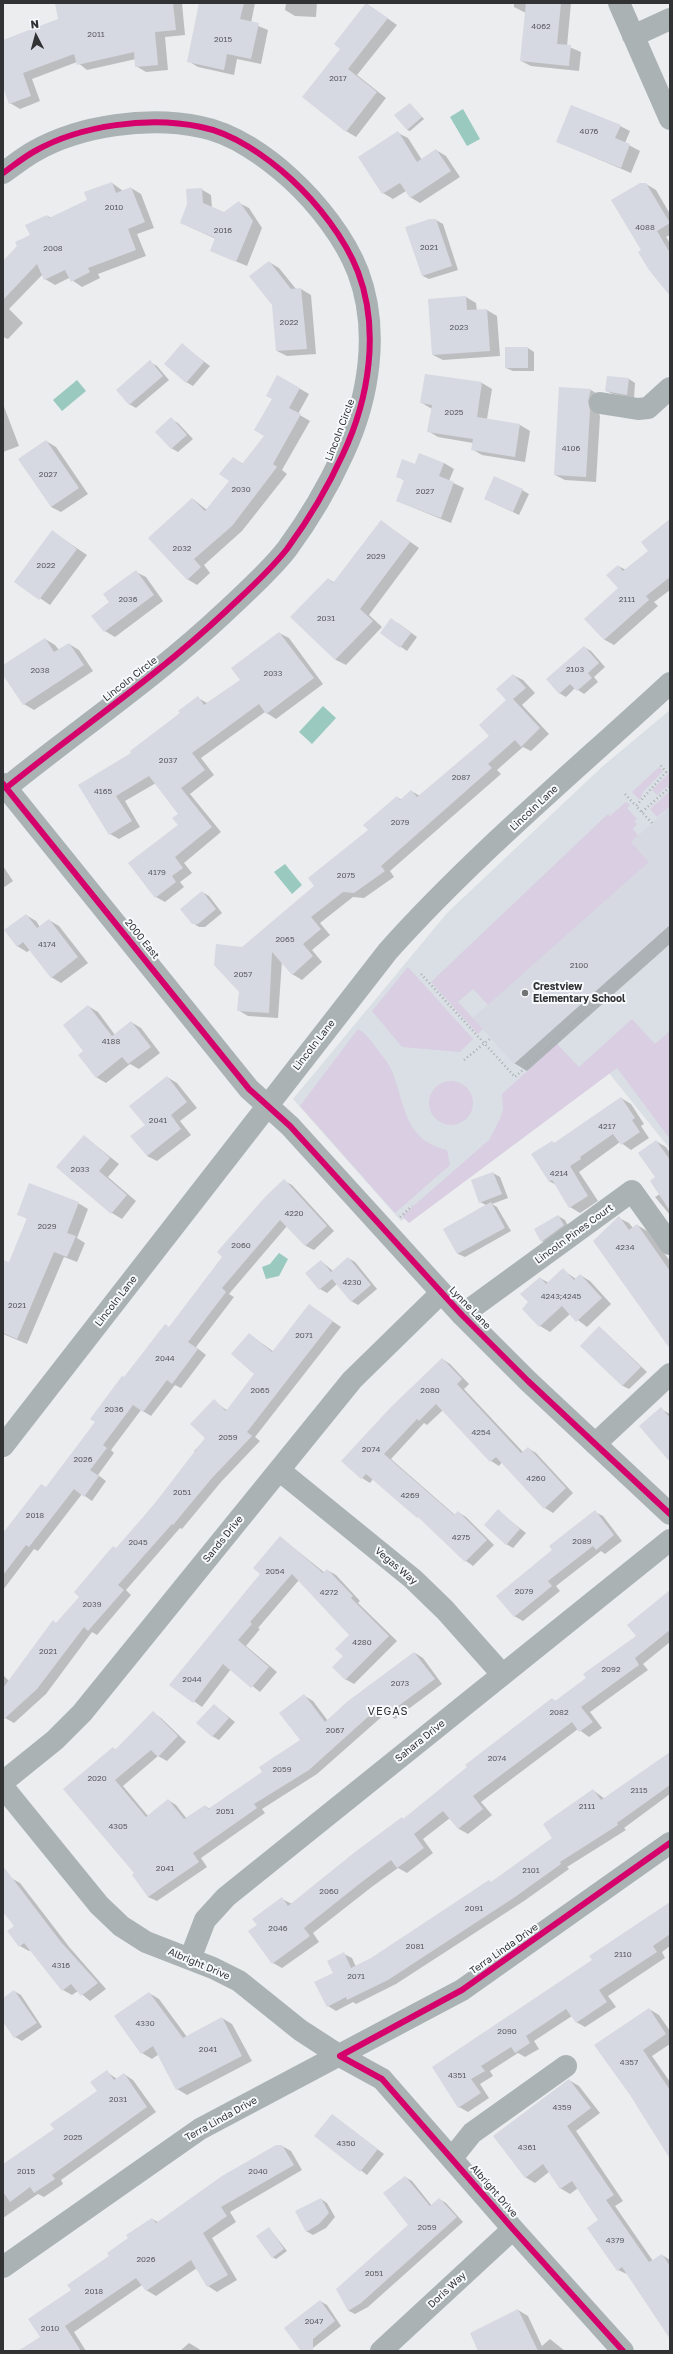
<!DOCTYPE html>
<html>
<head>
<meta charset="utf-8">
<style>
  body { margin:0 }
  #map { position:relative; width:673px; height:2354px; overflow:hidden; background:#ebedef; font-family:"Golos Text",sans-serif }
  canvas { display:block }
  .frame { position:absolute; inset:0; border:4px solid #313233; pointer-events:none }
  .north { position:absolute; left:16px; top:16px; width:40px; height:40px; -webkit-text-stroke:3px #f7fafd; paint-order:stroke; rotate:354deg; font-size:11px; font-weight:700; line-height:16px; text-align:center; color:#313233 }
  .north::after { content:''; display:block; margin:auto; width:14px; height:18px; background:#313233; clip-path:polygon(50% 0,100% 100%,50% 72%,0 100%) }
</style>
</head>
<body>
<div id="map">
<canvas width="673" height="2354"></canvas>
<div class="frame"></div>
<div class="north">N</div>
</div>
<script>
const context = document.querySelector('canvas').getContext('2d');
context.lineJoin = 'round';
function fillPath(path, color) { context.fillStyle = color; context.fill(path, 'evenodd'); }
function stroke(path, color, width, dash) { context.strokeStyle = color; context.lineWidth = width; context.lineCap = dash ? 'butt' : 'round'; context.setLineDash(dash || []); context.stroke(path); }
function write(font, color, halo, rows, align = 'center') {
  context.font = font + ' "Golos Text",sans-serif'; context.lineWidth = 4; context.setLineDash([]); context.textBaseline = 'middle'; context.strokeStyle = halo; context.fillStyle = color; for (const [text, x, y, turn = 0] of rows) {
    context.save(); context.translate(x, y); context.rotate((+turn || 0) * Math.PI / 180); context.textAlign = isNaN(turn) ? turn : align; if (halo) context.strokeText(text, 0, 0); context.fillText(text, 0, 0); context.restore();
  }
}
fillPath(new Path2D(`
  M670 710V1149L609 1073 401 1221 293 1099 447 913 603 766Z`), '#d9dfe4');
fillPath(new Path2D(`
  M659 767 663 771 643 792 640 800 632 792Z
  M670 772V784L657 795 652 790Z
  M670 791V806L657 817 650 809Z
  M626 802 630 805 627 808 637 819 634 821 637 824 633 829 638 835 631 842 649 862 488 1005 473 989 458 1002 483 1029 478 1034 431 982 608 814 610 816Z
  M408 967 473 1039 460 1052 402 1047 372 1011Z
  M632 1019 655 1044 670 1031V1139L617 1068 409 1223 402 1216 489 1140 500 1119 503 1109 502 1094 557 1044 579 1067Z
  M358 1029C366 1033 372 1042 377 1049 382 1056 388 1062 391 1069 406 1104 403 1140 447 1150L450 1165 395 1213 300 1106Z
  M429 1103a22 22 0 1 1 44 0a22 22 0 1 1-44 0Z`), '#d9cee2');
fillPath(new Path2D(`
  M463 109 480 139 467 146 450 117Z
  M77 380 86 391 62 411 53 400Z
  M323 706 336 718 312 744 299 732Z
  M285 864 302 885 292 894 274 872Z
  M279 1253 288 1259 279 1276 266 1279 262 1267 270 1264Z`), '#99c9bf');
fillPath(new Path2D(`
  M56 3H182L185 35 165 37 168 70 146 72 136 66V59L87 70 77 62 32 79 40 101 20 109 10 103 3 84V41L59 20Z
  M200 3H255L251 23 268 30 261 64 237 59 234 75 198 67 188 61Z
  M286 3H317L316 17 295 16 285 10Z
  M340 3H356V4Z
  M514 3H571L567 46 581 52 579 71 531 66 521 61 526 13 514 7Z
  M367 4 397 25 357 75 386 98 356 137 346 131 342 49 335 44Z
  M410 104 424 119 410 131 407 130Z
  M620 126 630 131 625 143 640 151 631 173 558 142Z
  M398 133 408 138 422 160 436 150 446 156 460 177 420 203 410 197 406 191 393 199 383 193 359 157Z
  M112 183 123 191 131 188 141 194 154 228 137 234 146 256 98 274 100 278 82 287 69 278 55 285 45 279 43 274 9 309 23 323 8 339 3 337V262L31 236 47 216 52 218 89 201Z
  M646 184 656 190 670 214V235L666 237 670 243V295L642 251Z
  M201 189 211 195 212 208 224 213 239 203 249 208 262 228 247 266 211 251 216 239 181 223Z
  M436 220 443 224 458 270 429 279 423 276Z
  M269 262 279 268 296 289H301L311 295 316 354 287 356 277 351Z
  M466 297 476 303 477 311 487 310 497 316 500 356 443 360 433 355Z
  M182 345 210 366 193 386 186 382Z
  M528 348 534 352V371H513L506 368Z
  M150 362 157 366 169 380 136 408 129 404Z
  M426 375 482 383 492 389 487 419 520 425 530 431 525 462 482 455 472 449 473 443 438 437 428 431 432 409 422 403Z
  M278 376 309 394 298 414 310 421 282 470 287 474 242 531 204 565 210 573 197 585 187 579 193 499 207 510 230 481 233 458 243 464 265 435Z
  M629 379 635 383 634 398 613 394 606 391Z
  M560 388 591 390 601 396 597 408 600 416 596 482 565 480 555 475Z
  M3 404 19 446 3 452Z
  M171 419 178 423 193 439 178 452 171 448Z
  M46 441 56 447 88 494 61 512 51 507Z
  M444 463 454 469 449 481 464 488 451 523 397 501 405 481 397 476 416 465Z
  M522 490 529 494 519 515 485 499Z
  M381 521 419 548 369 615 382 627 346 665 336 660 291 617 328 579 335 583Z
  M670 527V590L654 602 658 606 614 645 605 640 586 619 620 589 618 566 626 570 650 552Z
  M53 532 87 555 50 605 15 581Z
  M136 572 146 577 163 601 115 637 105 631 111 602Z
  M398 623 417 637 407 651 381 633Z
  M279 633 289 638 323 684 276 719 265 712 201 758 214 775 190 794 221 832 184 863 192 873 180 882 184 887 165 902 156 897 179 825V814L156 783 125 801 140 827 119 839 110 834 80 786 133 753 198 698 207 703 241 680Z
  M45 639 55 645 59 650 69 644 79 650 93 671 34 710 24 704 3 673V667Z
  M584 647 591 651 605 667 594 677 598 682 584 694 575 688 566 697 559 693Z
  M513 675 523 680 535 693 522 705 549 734 531 751 523 747 497 770 501 774 390 871 394 877 364 898 353 897 320 923 330 935 312 950 322 962 302 980 292 974 282 961 278 1018 248 1016 238 1010 242 948 316 887 369 830 397 797 402 800 411 791 420 796 491 736 507 700Z
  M670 808V944L527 1071 514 1063 650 862Z
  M3 866 13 881 3 888Z
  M202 892 209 896 222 913 205 927H199L193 923Z
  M26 915 36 921 40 927 49 920 59 926 88 963 61 983 51 977 30 950 27 952 17 946Z
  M88 1006 98 1012 115 1035 131 1022 141 1028 160 1053 139 1069 130 1064 106 1083 96 1077 84 1051Z
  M167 1077 177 1083 197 1108 180 1121 191 1135 157 1161 147 1156 146 1125Z
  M621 1098 631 1104 644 1124 641 1126 649 1138 631 1150 620 1142 579 1172 598 1201 580 1213 570 1207 556 1185 549 1181 552 1142 555 1143Z
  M84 1136 119 1164 108 1177 136 1201 122 1219 112 1213Z
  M656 1141 666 1147 670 1153V1215L655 1197 660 1194Z
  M493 1173 500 1177 508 1198 492 1204 497 1207 511 1231 465 1257 458 1254 444 1229 486 1205 480 1202Z
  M284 1181 292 1185 334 1231 314 1250 306 1246 287 1226 229 1294 234 1297 196 1347 206 1355 181 1388 175 1385 151 1416 141 1410 111 1450 114 1453 98 1475 106 1481 92 1501 82 1494 38 1551 34 1549 3 1590V1534L46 1488 96 1422 124 1379 170 1328Z
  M78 1203 88 1209 77 1238 85 1243 77 1262 64 1257 27 1344 3 1334V1261L9 1264 28 1219 18 1214Z
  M558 1216 565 1220 570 1229 548 1245 542 1241Z
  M619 1218 629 1223 633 1228 637 1225 647 1231 670 1261V1343Z
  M348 1258 355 1262 377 1289 358 1305 351 1301 337 1284 327 1293 320 1289 321 1261 333 1271Z
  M563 1270 576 1279 580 1275 590 1281 611 1304 587 1327 570 1314 550 1332 540 1326 523 1309 530 1303 540 1278 549 1283Z
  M309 1305 341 1327 255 1437 260 1441 221 1482 182 1529 180 1528 126 1590 131 1595 97 1635 92 1632 46 1694 14 1723 5 1718 3 1715V1675L9 1681 54 1622 57 1624 80 1597 117 1549 197 1453 194 1451 207 1438 214 1401 228 1411 256 1374 249 1334 274 1352Z
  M599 1328 605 1332 647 1372 629 1389 623 1386 581 1346Z
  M442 1359 450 1364 469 1384 464 1389 523 1452 528 1448 536 1453 573 1493 553 1513 545 1508 502 1462 499 1466 491 1461 443 1410 427 1425 424 1423 391 1459 455 1515 458 1512 466 1517 494 1545 473 1566 466 1561 425 1522 373 1479 370 1483 362 1478Z
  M661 1409 670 1414V1461Z
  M498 1511 526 1533 513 1548 506 1544Z
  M595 1512 603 1516 622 1541 605 1554 601 1551 556 1586 560 1591 523 1621 514 1616 554 1550Z
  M280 1537 325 1573 327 1570 336 1575 360 1601 358 1603 397 1641 354 1684 345 1679 344 1656 351 1635 299 1580 258 1628 260 1629 246 1646 277 1672 260 1692 231 1669 202 1707 171 1685 261 1574Z
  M670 1591V1642L643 1664 648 1670 590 1712 602 1728 589 1737 578 1729 481 1802 492 1815 468 1834 459 1829 450 1818 423 1839 433 1853 407 1873 398 1868 373 1886 313 1933 319 1942 282 1968 273 1963 258 1925 282 1899 292 1904 404 1819 552 1699 557 1702 587 1678 637 1636Z
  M415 1653 423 1658 442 1684 395 1719 386 1713 317 1774 262 1809 265 1813 201 1858 207 1867 157 1901 148 1897 136 1873 65 1789 113 1748 116 1750 153 1713 161 1718 186 1742 167 1761 158 1756 123 1786 148 1816 168 1800 176 1805 187 1819 205 1806 210 1809 263 1772 302 1741 305 1696 313 1701 328 1721Z
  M214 1705 235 1722 219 1740 212 1736Z
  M670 1753V1794L624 1828 626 1830 567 1867 569 1869 524 1901 396 1984 356 2004 353 2002 336 2011 328 2006 334 1973 344 1954 352 1958 356 1967 372 1959 492 1883 554 1838 593 1790 605 1799Z
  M3 1868 11 1878 20 1883 70 1948 106 1989 90 2001 78 1991 72 1995 63 1990 31 1950 29 1951 20 1946 15 1926 3 1910Z
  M670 1903V1946L662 1952 665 1958 608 1996 616 2007 585 2027 576 2022 572 2016 534 2041 539 2049 525 2057 518 2053 490 2071 493 2076 480 2084 489 2098 468 2112 459 2107 433 2067 593 1960Z
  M14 1991 21 1995 42 2027 22 2041 15 2037 3 2020V1999Z
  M149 1993 159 1999 187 2037 222 2018 232 2024 252 2061 187 2095 177 2089 159 2054 152 2059 142 2053Z
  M649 2009 659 2015 670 2031V2044L652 2056 670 2082V2153L631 2094Z
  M107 2072 117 2079 124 2074 133 2080 156 2112 61 2180 63 2184 44 2197 38 2194 3 2218V2165L56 2130 98 2091Z
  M569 2080 579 2086 600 2113 576 2131 623 2201 615 2206 653 2261 662 2255 670 2260V2329L629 2275 618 2270 588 2228 599 2221 578 2188 570 2194 560 2188 549 2172 535 2183 525 2177Z
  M332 2115 384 2154 367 2175 316 2136Z
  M282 2146 291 2151 302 2170 230 2212 236 2222 212 2238 237 2280 217 2292 208 2286 197 2268 156 2296 146 2290 142 2285 74 2332 86 2351H20L41 2337 72 2290 152 2219 158 2222Z
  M405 2177 412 2181 432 2206 439 2199 446 2203 463 2222 368 2307 355 2314 349 2311 337 2289 409 2225Z
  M321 2199 327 2203 335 2217 326 2228 313 2235 306 2231Z
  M269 2228 287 2251 276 2259 272 2257Z
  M320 2301 327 2305 341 2326 309 2351H305Z
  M518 2310 528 2316 542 2346 550 2339 565 2351H480Z
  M189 2343 199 2349 201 2351H180Z`), '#0003');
fillPath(new Path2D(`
  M55 3H173L176 30 155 32 158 65 135 67 134 52 77 65 74 54 23 73 31 96 9 104 3 87V40L58 19Z
  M199 3H244L240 19 259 23 251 59 227 54 224 70 187 62Z
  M366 3 388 18 348 69 377 92 346 132 302 97 340 49 334 44Z
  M526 3H561L557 44 571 45 569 66 520 61Z
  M410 103 422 117 407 130 394 115Z
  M571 105 621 125 615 138 630 144 621 168 556 142Z
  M398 131 417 162 436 149 451 171 410 198 400 183 382 194 358 157Z
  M112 182 116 193 131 187 145 222 128 229 136 250 88 268 90 272 71 282 65 270 44 280 37 264 3 300V261L17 246 15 242 30 235 25 225 47 215 49 218 87 200 84 192Z
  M640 183H646L670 223 657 231 670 253V296L649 270 638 252 641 250 611 200Z
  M202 188 203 203 224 212 239 201 253 221 236 262 210 251 215 238 180 223 187 204 186 189Z
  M430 219H436L452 266 422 276 405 227Z
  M269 261 291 289 301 288 307 349 276 351 272 305 249 276Z
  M466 296 467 310 487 309 490 351 432 355 428 299Z
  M182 343 204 362 186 383 164 364Z
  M505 347H528V368H505Z
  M150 360 163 376 129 405 116 390Z
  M425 374 482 382 477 417 520 424 515 457 471 450 473 439 427 432 432 405 420 403Z
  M277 375 300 388 289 408 301 414 273 464 277 467 232 526 194 559 201 567 187 580 148 538 192 498 205 511 229 481 219 474 233 457 242 464 264 436 254 430 272 399 266 396Z
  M607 376 629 378 627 395 605 391Z
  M559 387 591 389 588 401 590 410 586 477 554 475Z
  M171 417 187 435 171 449 155 432Z
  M46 440 79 488 51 507 18 459Z
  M419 453 444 463 439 476 454 482 441 518 396 501 404 480 396 477 402 459 415 464Z
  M494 476 523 489 513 512 484 499Z
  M670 519V577L646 596 649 600 604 640 584 619 618 588 606 575 618 565 623 571 648 551 641 542Z
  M381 520 410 542 360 609 373 621 335 660 290 617 328 578 333 583Z
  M52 530 77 549 39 600 14 582Z
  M136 570 154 595 104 632 91 616 109 602 103 594Z
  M391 618 411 633 400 648 380 633Z
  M279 632 314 678 266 714 259 704 192 753 205 770 181 788 212 827 175 857 183 868 172 876 176 882 155 898 128 863 178 825 172 818 178 814 149 776 116 796 132 821 109 835 78 785 131 753 130 751 180 713 178 711 198 696 204 705 240 680 231 668Z
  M45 638 54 652 69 643 84 665 23 705 3 675V665Z
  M584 646 599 663 588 673 592 678 577 691 570 684 559 694 546 679Z
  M513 674 526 688 513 699 540 728 521 747 515 740 488 764 492 768 381 866 385 871 354 893 343 892 311 917 321 929 303 944 313 956 292 975 272 952 269 1013 237 1011 239 992 214 965 216 944 242 947 314 886 308 878 368 830 363 825 397 796 400 800 411 790 417 797 489 736 479 725 506 700 496 689Z
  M670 807V925L514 1064 473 1018 649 862 631 842Z
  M202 891 216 909 198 924H192L180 909Z
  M26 914 37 928 49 919 78 957 51 978 23 942 17 947 4 930Z
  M88 1005 112 1036 131 1021 151 1047 128 1064 122 1057 96 1078 78 1055 83 1051 63 1025Z
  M167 1076 187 1102 171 1115 181 1129 147 1156 130 1136 145 1125 129 1106Z
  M621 1097 635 1118 632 1120 640 1132 621 1145 613 1134 580 1157 581 1159 570 1166 588 1196 569 1208 552 1180 549 1182 531 1154 552 1141 554 1143Z
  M84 1135 110 1158 99 1171 127 1195 111 1214 56 1167Z
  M656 1140 670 1160V1211L650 1181 655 1177 638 1153Z
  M493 1172 502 1194 479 1203 471 1180Z
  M284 1179 327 1226 305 1246 280 1220 222 1288 226 1292 188 1342 198 1349 172 1384 167 1380 143 1412 133 1405 103 1445 107 1448 90 1470 99 1476 84 1497 74 1489 29 1547 26 1545 3 1575V1533L41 1484 46 1487 95 1422 90 1419 122 1376 124 1377 165 1324 169 1327 222 1257 217 1252 265 1197Z
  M29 1183 79 1202 67 1233 76 1236 67 1257 54 1252 17 1339 3 1333V1260L9 1262 27 1218 17 1215Z
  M491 1202 505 1228 457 1254 443 1229Z
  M558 1215 564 1225 541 1242 534 1229Z
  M619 1216 629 1230 637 1224 670 1271V1349L593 1241Z
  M348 1257 371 1285 351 1302 332 1279 319 1290 305 1273 321 1260 331 1272Z
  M563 1268 574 1280 580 1274 602 1298 576 1322 562 1306 539 1327 522 1309 528 1302 520 1294 540 1277 546 1284Z
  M309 1304 333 1321 247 1432 252 1436 212 1478 173 1525 172 1524 118 1585 124 1590 88 1631 84 1627 37 1689 3 1720V1688L53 1620 56 1623 79 1597 74 1592 113 1546 116 1548 152 1507 205 1438 190 1424 214 1399 226 1411 254 1374 231 1354 249 1333 272 1352Z
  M599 1326 641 1367 622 1386 580 1346Z
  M442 1358 462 1379 457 1384 521 1453 528 1447 566 1488 544 1509 496 1457 490 1462 436 1404 419 1421 417 1419 384 1454 454 1515 458 1511 487 1540 465 1562 418 1517 417 1518 366 1474 361 1479 341 1461 390 1408Z
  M661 1407 670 1418V1462L639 1426Z
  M498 1509 520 1529 506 1545 484 1525Z
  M595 1510 614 1535 596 1550 593 1546 548 1581 552 1586 514 1617 496 1596 552 1550 549 1546Z
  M280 1536 323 1573 327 1569 353 1596 351 1598 389 1636 345 1680 332 1667 343 1656 335 1649 349 1635 292 1574 250 1622 252 1624 238 1640 269 1667 251 1688 223 1664 193 1703 169 1685 260 1574 253 1568Z
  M670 1590V1630L635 1658 639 1665 581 1707 593 1722 579 1732 572 1722 473 1796 483 1809 458 1829 443 1811 414 1834 424 1848 397 1868 391 1860 363 1881 304 1928 310 1936 272 1964 248 1931 257 1925 252 1919 282 1897 288 1906 355 1852 402 1817 403 1819 467 1767 465 1765 552 1698 555 1701 586 1678 583 1674 636 1636 627 1625Z
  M414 1652 435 1679 386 1715 379 1707 309 1770 254 1804 257 1808 193 1853 199 1862 148 1897 132 1875 134 1873 63 1789 113 1747 115 1750 153 1711 178 1736 158 1757 151 1750 115 1780 146 1817 168 1799 184 1819 205 1805 208 1809 262 1772 259 1767 300 1740 279 1713 304 1694 325 1722 348 1701Z
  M214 1704 229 1718 212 1737 196 1723Z
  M670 1752V1785L617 1823 618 1825 560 1862 561 1864 515 1897 388 1980 347 2000 346 1997 327 2007 314 1982 333 1973 327 1961 344 1952 351 1968 371 1958 489 1880 491 1882 552 1838 543 1824 593 1789 601 1800Z
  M3 1866 61 1942 98 1983 81 1996 71 1984 62 1991 24 1943 19 1947 7 1931 14 1926 3 1912Z
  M670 1902V1934L653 1946 657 1952 599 1990 607 2002 576 2023 566 2009 526 2036 530 2043 515 2053 511 2047 481 2066 485 2071 471 2079 481 2093 458 2108 432 2067 592 1960 589 1956Z
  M14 1990 37 2023 14 2038 3 2022V1998Z
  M149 1992 183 2038 222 2017 242 2056 176 2090 153 2046 141 2054 114 2016Z
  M649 2008 666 2034 643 2050 670 2090V2159L630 2095 594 2045Z
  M107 2070 114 2080 124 2073 147 2107 52 2175 55 2179 34 2193 30 2187 10 2202 3 2192V2164L54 2129 50 2124 97 2091 90 2082Z
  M569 2079 591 2108 567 2126 614 2195 606 2200 649 2262 662 2254 670 2266V2339L622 2267 617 2271 587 2228 598 2220 572 2181 560 2189 543 2164 525 2178 493 2136Z
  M332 2114 378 2149 360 2172 314 2136Z
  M276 2145H282L294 2165 221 2207 227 2216 203 2233 228 2275 207 2287 191 2260 146 2291 136 2278 65 2326 81 2351H18L40 2337 28 2319 71 2290 67 2285 109 2256 107 2253 128 2238 126 2235 152 2218 156 2223 222 2176Z
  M405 2176 430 2206 439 2198 457 2217 361 2303 348 2311 336 2289 408 2225 383 2193Z
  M321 2198 329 2213 319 2224 306 2232 295 2211Z
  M269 2227 284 2249 272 2258 256 2236Z
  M320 2300 335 2321 313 2339V2351H301L284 2328Z
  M518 2309 538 2351H478L470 2333Z`), '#d6d8e2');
stroke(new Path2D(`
  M625 794 636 806
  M642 812 670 787
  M652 823 636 806 666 772 659 763
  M421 974 515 1077 627 975
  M464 1060 491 1038
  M400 1217 412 1206`), '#a8adaf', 2.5, [1, 3]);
stroke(new Path2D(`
  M619 3 670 119
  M633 36 670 19
  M3 173C13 166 24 157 35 151 81 125 149 116 201 127 233 133 267 157 291 179 317 203 345 238 358 272 380 330 369 399 343 454 328 487 309 519 287 549 269 572 246 592 225 612 157 676 79 729 6 788
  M600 403 638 409 648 408 670 388
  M3 784 249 1089 290 1126 462 1315 528 1381 670 1514
  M462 1315 632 1191 670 1244
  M595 1444 670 1374
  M3 1446 388 951C474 855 575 771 670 683
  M279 1470 413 1579 445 1610 502 1674
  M3 1782 55 1740 82 1713 352 1380 441 1293
  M3 1787 99 1905 121 1926 146 1942 213 1968 239 1981 300 2030 340 2056 382 2079 513 2229 623 2351
  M190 1959 205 1920 226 1897 670 1540
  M452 2158 472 2133 566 2066
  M3 2267 200 2129 462 1990 670 1843
  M381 2351 513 2229`), '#aab2b4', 22);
stroke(new Path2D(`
  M3 173C13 166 24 157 35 151 81 125 149 116 201 127 233 133 267 157 291 179 317 203 345 238 358 272 380 330 369 399 343 454 328 487 309 519 287 549 269 572 246 592 225 612 157 676 79 729 6 788
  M3 784 249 1089 290 1126 462 1315 528 1381 670 1514
  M340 2056 382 2079 513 2229 623 2351
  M340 2056 462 1990 670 1843`), '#d6006c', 6);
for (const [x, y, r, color] of [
  [525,993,4,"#727375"]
]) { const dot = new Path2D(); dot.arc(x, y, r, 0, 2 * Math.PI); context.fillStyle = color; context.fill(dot); stroke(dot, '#f7fafd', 1.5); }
write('8px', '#5b5c60', null, [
  ["4062",541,26],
  ["2011",96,34],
  ["2015",223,39],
  ["2017",338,78],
  ["4076",589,131],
  ["2010",114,207],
  ["4088",645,227],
  ["2016",223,230],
  ["2021",429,247],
  ["2008",53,248],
  ["2022",289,322],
  ["2023",459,327],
  ["2025",454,412],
  ["4106",571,448],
  ["2027",48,474],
  ["2030",241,489],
  ["2027",425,491],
  ["2032",182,548],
  ["2029",376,556],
  ["2022",46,565],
  ["2036",128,599],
  ["2111",627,599],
  ["2031",326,618],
  ["2103",575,669],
  ["2038",40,670],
  ["2033",273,673],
  ["2037",168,760],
  ["2087",461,777],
  ["4165",103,791],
  ["2079",400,822],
  ["4179",157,872],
  ["2075",346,875],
  ["2065",285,939],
  ["4174",47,944],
  ["2100",579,965],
  ["2057",243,974],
  ["4188",111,1041],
  ["2041",158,1120],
  ["4217",607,1126],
  ["2033",80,1169],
  ["4214",559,1173],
  ["4220",294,1213],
  ["2029",47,1226],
  ["2060",241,1245],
  ["4234",625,1247],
  ["4230",352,1282],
  ["4243;4245",561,1296],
  ["2021",17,1305],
  ["2071",304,1335],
  ["2044",165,1358],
  ["2065",260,1390],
  ["2080",430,1390],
  ["2036",114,1409],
  ["4254",481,1432],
  ["2059",228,1437],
  ["2074",371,1449],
  ["2026",83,1459],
  ["4260",536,1478],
  ["2051",182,1492],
  ["4269",410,1495],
  ["2018",35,1515],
  ["4275",461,1537],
  ["2089",582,1541],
  ["2045",138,1542],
  ["2054",275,1571],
  ["2079",524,1591],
  ["4272",329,1592],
  ["2039",92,1604],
  ["4280",362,1642],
  ["2021",48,1651],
  ["2092",611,1669],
  ["2044",192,1679],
  ["2073",400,1683],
  ["2082",559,1712],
  ["2067",335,1730],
  ["2074",497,1758],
  ["2059",282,1769],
  ["2020",97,1778],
  ["2115",639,1790],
  ["2111",587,1806],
  ["2051",225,1811],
  ["4305",118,1826],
  ["2041",165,1868],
  ["2101",531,1870],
  ["2060",329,1891],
  ["2091",474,1908],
  ["2046",278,1928],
  ["2081",415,1946],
  ["2110",623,1954],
  ["4316",61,1965],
  ["2071",356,1976],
  ["4330",145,2023],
  ["2090",507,2031],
  ["2041",208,2049],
  ["4357",629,2062],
  ["4351",457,2075],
  ["2031",118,2099],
  ["4359",562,2107],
  ["2025",73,2137],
  ["4350",346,2143],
  ["4361",527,2147],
  ["2015",26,2171],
  ["2040",258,2171],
  ["2059",427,2227],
  ["4379",615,2240],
  ["2026",146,2259],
  ["2051",374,2273],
  ["2018",94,2291],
  ["2047",314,2321],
  ["2010",50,2328]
]);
write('10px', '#313233', '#f7fafd', [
  ["Lincoln Circle",340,430,-69],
  ["Lincoln Circle",130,679,-38],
  ["Lincoln Lane",534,808,-43],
  ["2000 East",142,939,51],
  ["Lincoln Lane",314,1045,-52],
  ["Lincoln Pines Court",574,1234,-36],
  ["Lincoln Lane",116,1301,-52],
  ["Lynne Lane",470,1308,46],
  ["Sands Drive",223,1539,-51],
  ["Vegas Way",396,1566,40],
  ["Sahara Drive",420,1741,-39],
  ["Terra Linda Drive",504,1949,-35],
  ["Albright Drive",199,1964,23],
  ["Terra Linda Drive",221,2119,-29],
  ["Albright Drive",494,2191,49],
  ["Doris Way",447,2290,-43]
]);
write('bold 10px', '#313233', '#f7fafd', [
  ["Crestview",533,987],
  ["Elementary School",533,999]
], 'left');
context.letterSpacing = '1px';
write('11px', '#313233', '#f7fafd', [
  ["VEGAS",388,1712]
]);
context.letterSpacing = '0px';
</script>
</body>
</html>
